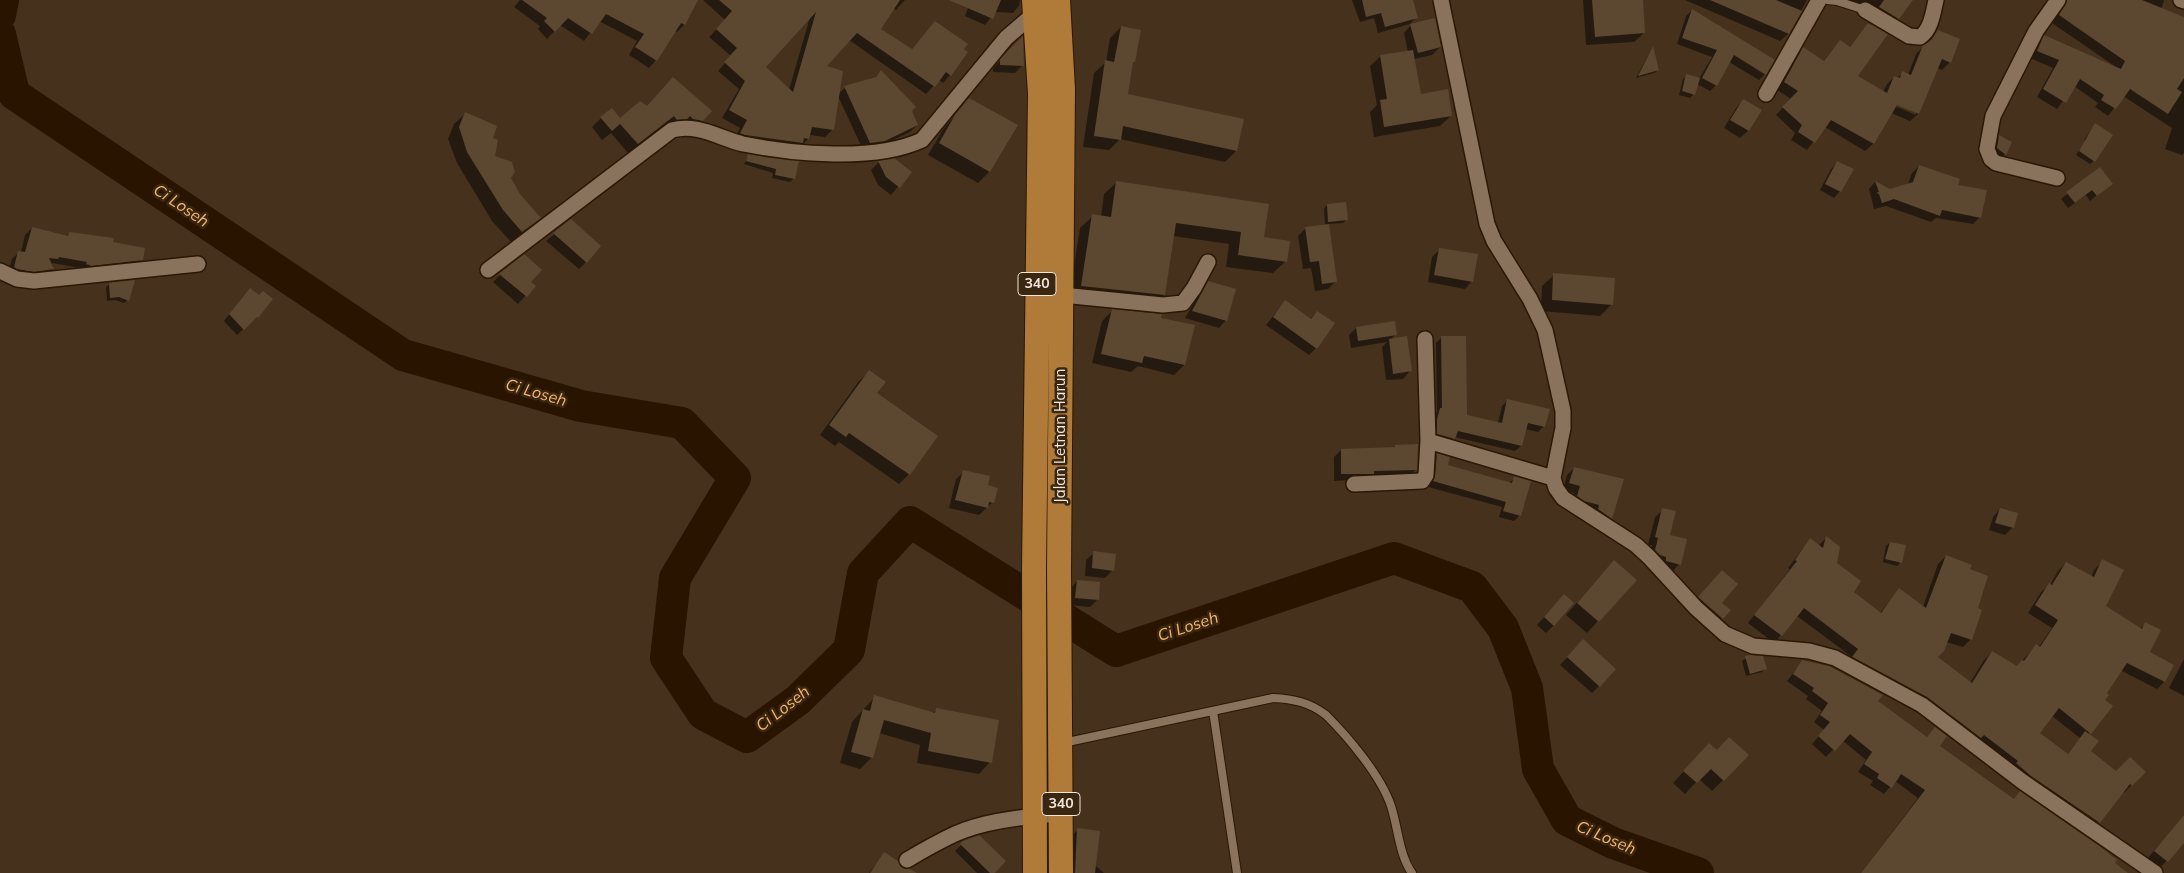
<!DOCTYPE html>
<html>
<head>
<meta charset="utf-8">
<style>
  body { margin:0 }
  canvas { display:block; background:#45311c }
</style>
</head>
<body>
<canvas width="2184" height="873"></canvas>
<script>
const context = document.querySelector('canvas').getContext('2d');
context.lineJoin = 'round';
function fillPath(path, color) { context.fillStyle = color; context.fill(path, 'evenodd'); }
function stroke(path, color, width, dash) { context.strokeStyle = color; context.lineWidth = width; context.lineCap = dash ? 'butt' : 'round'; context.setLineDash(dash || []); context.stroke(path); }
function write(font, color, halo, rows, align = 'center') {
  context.font = font + ' Mulish,sans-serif'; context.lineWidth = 5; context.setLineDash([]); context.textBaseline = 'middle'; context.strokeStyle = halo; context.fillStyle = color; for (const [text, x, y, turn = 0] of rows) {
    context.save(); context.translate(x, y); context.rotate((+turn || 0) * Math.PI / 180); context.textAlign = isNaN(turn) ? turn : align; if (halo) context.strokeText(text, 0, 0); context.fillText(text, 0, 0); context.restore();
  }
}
fillPath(new Path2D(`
  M520 0H697L684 25 677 32 674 31 656 60 649 68 629 55 637 41 599 21 584 41 560 25 547 39 538 29 540 26 514 7Z
  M703 0H905L896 10 893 8 879 30 911 50 928 30 950 75 943 83 939 80 926 94 849 40 824 67 838 94 845 88 874 79 880 72 910 111 917 125 910 132 876 148 863 150 838 96 832 130 825 137 809 135 808 139 801 146 733 141 740 128 722 118 739 89 718 71 731 56 709 37 725 20ZM810 17 789 90 764 67Z
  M971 0H1020L1019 6 1013 13 995 12 985 25 965 16Z
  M1352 0H1412L1416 17 1410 24 1378 33 1374 18 1360 22Z
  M1583 0H1641L1644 33 1634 42 1586 45Z
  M1685 0H1807L1788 34 1780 41Z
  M1848 0H1911L1890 26 1853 9 1855 3Z
  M2055 0H2164L2161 10 2184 19V153L2182 155 2165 149 2172 128 2123 96 2108 116 2095 107 2098 103 2074 86 2057 109 2037 97 2053 68 2030 58 2037 44 2045 37 2116 67 2052 23 2059 13 2060 3Z
  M1692 10 1765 74 1759 80 1729 62 1716 85 1710 91 1697 84 1694 94 1690 98 1679 95 1683 79 1687 76 1699 79 1712 57 1677 44 1686 16Z
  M1868 24 1856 76 1883 92 1887 84 1894 77 1897 78 1903 73 1908 75 1916 54 1938 31 1959 39 1950 62 1942 70 1937 68 1918 114 1910 121 1891 113 1873 144 1865 151 1825 127 1807 150 1791 140 1795 133 1776 115 1791 99 1777 90 1796 56 1803 49 1824 61 1833 49 1849 48ZM1891 102 1916 112V115L1890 104Z
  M1411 25 1440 47 1432 55 1414 59 1420 95 1451 116 1440 126 1374 137 1370 112 1377 105 1370 66 1381 56 1408 52 1404 33Z
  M1121 27 1134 62 1131 64 1127 95 1243 120 1236 151 1225 162 1120 139 1109 150 1083 147 1094 73 1106 62 1110 38Z
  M1021 39 1023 65 1015 73 993 72V68Z
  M1652 48 1658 70 1654 73 1636 78Z
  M969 99 1016 126 989 172 978 183 928 155 944 128Z
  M1743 100 1760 111 1748 131 1740 138 1724 128 1736 108Z
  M647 108 710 111 692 130 668 128 664 125 628 153 611 133 602 140 592 127 601 118 620 120Z
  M465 114 492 139 493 157 519 195 540 218 511 242 492 221 457 163 448 139 454 124Z
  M2095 125 2094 161 2090 164 2076 155 2086 141 2084 140Z
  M1999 137 2005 154 1998 161 1992 144Z
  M749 156 797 162 793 179 790 182 772 178 773 173 744 164Z
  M879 162 910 172 891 195 878 185 871 170Z
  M1838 162 1840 191 1834 198 1820 190 1831 169Z
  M1919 166 1956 186 1980 217 1973 224 1936 218 1931 222 1886 206 1874 209 1869 189 1875 182 1890 190 1908 184 1912 173Z
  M2100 169 2111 184 2090 201 2086 195 2068 208 2061 199Z
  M1117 182 1262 238 1286 261 1273 273 1226 267 1229 244 1173 236 1164 295 1151 307 1069 298 1080 228 1093 216 1101 217 1104 194Z
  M1327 205 1347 219 1343 223 1328 224 1336 281 1328 289 1315 291 1311 268 1303 269 1298 236 1306 228 1325 225 1324 209Z
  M570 221 586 262 579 269 546 241Z
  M32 228 66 237 69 233 112 243 141 260 134 267 80 271V268L52 263 53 269 46 276 8 274 12 259 19 252H21L25 235Z
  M1440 249 1472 281 1465 289 1428 282 1432 257Z
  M500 275 529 282 534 286 518 304 493 282Z
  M1554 275 1612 304 1600 316 1541 311 1542 286Z
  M1209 283 1226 320 1219 328 1185 318 1201 291Z
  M110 284 128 300 124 303 115 300 107 301 106 287Z
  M244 295 257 317 237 335 224 321Z
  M1285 301 1310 319 1317 312 1316 348 1309 355 1266 325Z
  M1112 311 1160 319 1184 365 1174 375 1138 366 1131 372 1092 363 1102 321Z
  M1356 328 1395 335 1390 340 1410 371 1403 379 1386 380 1382 347 1387 342 1351 348 1349 335Z
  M1442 337 1466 416 1498 423 1502 406 1508 400 1544 426 1538 432 1525 429 1521 446 1515 451 1454 437 1448 445 1432 440 1434 415 1437 412 1436 343Z
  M869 372 876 394 936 436 909 474 899 484 839 442 835 446 820 435 859 381Z
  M1395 446 1416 469 1408 477 1334 481V457L1341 450 1392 449Z
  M1437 455 1446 466 1509 483 1515 478 1530 482 1519 516 1514 521 1499 517 1502 507 1428 487 1432 460Z
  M1574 468 1611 518 1604 525 1571 503 1574 493 1563 490 1567 475Z
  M964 472 993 502 979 515 949 508 956 479Z
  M2000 509 2013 527 2005 535 1989 530 1993 517Z
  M1663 510 1669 536 1679 564 1672 572 1648 558 1652 545H1648L1655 517Z
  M1826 538 1836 564 1852 592 1880 613 1899 590 1923 607 1938 564 1946 556 1969 570 1976 609 1971 639 1963 647 1946 642 1937 657 1970 683 1984 660 1992 652 2016 667 2036 646 2038 648 2052 628 2028 613 2041 592 2050 585 2058 571 2066 563 2091 577 2095 569 2103 561 2104 606 2140 629 2145 624 2148 653 2164 682 2157 689 2120 670 2105 693 2088 735 2089 752 2116 773 2144 772 2124 793 2122 792 2091 830 2011 769 1846 665 1852 657 1797 616 1774 643 1748 623 1790 569 1788 568 1803 548 1810 540 1818 546ZM2052 716 2080 738 2067 755 2038 733Z
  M1890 543 1901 562 1897 566 1883 562 1886 546Z
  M1094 553 1113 570 1105 578 1085 576 1086 560Z
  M1603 573 1598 621 1587 633 1566 615Z
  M1715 579 1720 603 1729 610 1714 626 1692 605Z
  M1077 581 1098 599 1090 607 1068 605 1070 589Z
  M1556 604 1554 625 1546 633 1537 625Z
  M1576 648 1599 686 1592 693 1560 665Z
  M1750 656 1765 668 1762 672 1746 676 1742 661Z
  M2184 659V696L2169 688Z
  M1803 661 1877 701 1926 738 1935 728 1939 746 1982 779 2126 873H1861L1918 798 1895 781 1884 794 1870 785 1873 781 1858 772 1866 760 1842 740 1826 757 1812 744 1824 730 1814 722 1822 711 1806 699 1808 696 1787 681Z
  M875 697 932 714 936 710 990 762 979 774 917 763 920 745 879 733 872 757 860 769 840 763 852 722Z
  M1698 756 1723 780 1712 791 1699 779 1685 794 1673 783Z
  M2178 823 2184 828V841L2159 869 2147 859Z
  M1078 830 1095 865 1104 873H1069L1071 836Z
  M964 842 993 873H977L955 851Z
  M884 854 899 873H869Z`), '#0007');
stroke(new Path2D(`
  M0 15 3 0
  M0 34 14 94 403 355 581 406 682 423 735 478 675 578 666 658 703 714 747 737 798 700 849 650 863 573 910 522 1116 651 1394 558 1472 587 1503 628 1527 688 1538 769 1567 820 1613 843 1698 873`), '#291400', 32);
fillPath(new Path2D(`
  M522 0H698L685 25 681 23 657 61 635 47 644 34 606 14 592 34 568 18 555 32 544 21 547 18Z
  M719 0H900L881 29 912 49 935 21 968 44 964 49 968 52 951 76 946 72 935 87 857 33 827 66 843 71 834 130 812 127 809 139 804 138 803 143 745 135 740 133 747 120 729 110 745 81 724 62 737 48 716 29 732 11ZM816 12 793 92 766 67Z
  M949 0H1001L993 19Z
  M1362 0H1413L1418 18 1385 27 1381 13 1366 17Z
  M1592 0H1643L1645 33 1595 37Z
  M1710 0H1776L1802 11 1789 34Z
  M1884 0H1913L1899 19 1879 7Z
  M2067 0H2142L2184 17V78L2177 89 2182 92 2168 114 2130 89 2116 109 2101 100 2104 95 2080 79 2066 103 2043 89 2059 60 2037 51 2044 35 2121 69 2125 61 2059 15Z
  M1692 9 1775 60 1766 75 1734 55 1717 86 1702 78 1717 50 1682 38Z
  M1435 18 1441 47 1418 53 1410 24Z
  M1868 23 1888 34 1858 76 1887 93 1894 76 1900 78 1902 71 1911 75 1923 45 1931 40 1938 30 1960 39 1951 63 1942 59 1919 114 1897 105 1874 144 1831 120 1815 143 1798 132 1802 125 1782 107 1798 91 1784 82 1803 47 1824 61 1840 40 1850 47Z
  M1121 26 1141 30 1135 62H1133L1128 94 1244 119 1237 151 1123 126 1121 140 1094 136 1105 60 1114 62Z
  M1023 36 1024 66 1000 65V59Z
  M1653 46 1659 70 1638 76Z
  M1413 50 1421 94 1448 89 1452 116 1384 127 1380 100 1387 99 1380 55Z
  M881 70 916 107 912 111 918 125 885 141 870 143 844 86 876 77Z
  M1686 74 1700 78 1695 95 1682 91Z
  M673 77 712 111 703 121 693 119 690 116 687 119 677 120 674 116 638 144 620 124 612 131 600 117 612 108 620 118 640 101 647 106Z
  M969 98 1018 125 990 172 939 143 955 115Z
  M1743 99 1762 110 1749 131 1730 120Z
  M465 112 497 126 493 138 498 140 495 156 512 162 515 172 511 178 520 194 541 218 522 232 503 210 467 152 459 127Z
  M2095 123 2113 135 2095 162 2079 151Z
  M1999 135 2012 142 2006 155 1997 148Z
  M748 154 799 161 795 179 775 175 776 169 746 161Z
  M894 158 912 172 900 188 886 177 878 161Z
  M1837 161 1854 169 1841 192 1825 184Z
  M1919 165 1960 179 1958 185 1987 190 1981 218 1942 210 1940 216 1894 199 1882 203 1879 194 1876 193 1879 192 1875 181 1890 189 1913 182Z
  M2100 167 2113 184 2097 196 2092 190 2075 203 2066 192Z
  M1116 181 1269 204 1264 237 1290 241 1287 262 1238 255 1241 232 1176 223 1165 295 1081 286 1092 214 1111 217Z
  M1346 202 1348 220 1328 222 1327 204Z
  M571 219 601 246 587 263 553 233Z
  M1329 224 1337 282 1322 284 1319 261 1310 262 1305 227Z
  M32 227 68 236 69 232 114 238 113 242 145 248 143 260 92 266 86 264 87 262 59 257 58 259 49 258 54 269 34 272 17 269 14 267 18 251 25 252Z
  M1439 248 1478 254 1473 282 1434 275Z
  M524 254 542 270 531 282 536 286 527 297 499 274Z
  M1553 273 1615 278 1613 305 1552 300Z
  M135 280 129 301 119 297 110 298 109 283Z
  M1208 281 1236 289 1227 321 1192 311Z
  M250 288 259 295 263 291 273 299 258 318 257 317 244 330 229 314Z
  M1285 300 1311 319 1317 311 1335 323 1317 349 1273 317Z
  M1112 309 1162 314 1161 318 1195 325 1185 365 1144 356 1142 363 1101 354Z
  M1395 321 1397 335 1358 341 1356 327Z
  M1407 336 1412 371 1393 374 1389 339Z
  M1441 336H1466L1467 415 1502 423 1507 399 1550 409 1545 427 1528 423 1522 446 1458 431 1455 439 1437 434V419L1440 408H1442Z
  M869 370 886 382 877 393 938 436 910 475 849 433 846 437 829 425Z
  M1418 444 1417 470 1374 471V474H1341V449L1395 447V445Z
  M1437 453 1450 457 1448 465 1512 483 1514 476 1531 481 1521 516 1503 511 1506 502 1433 481 1435 476Z
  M1574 467 1624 479 1612 519 1598 509 1599 505 1584 501 1577 496 1580 486 1569 483Z
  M963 470 990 476 988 485 998 488 994 503 989 502 988 508 955 500Z
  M1662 508 1676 511 1670 535 1687 539 1681 565 1666 561V557L1660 555 1655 550 1658 538 1655 537Z
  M2000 508 2018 513 2014 528 1995 523Z
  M1826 536 1840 547 1837 563 1861 581 1854 592 1881 613 1899 588 1926 608 1946 555 1972 565 1970 569 1988 576 1978 608 1982 610 1972 640 1951 633 1944 651 1938 657 1972 683 1992 651 2017 666 2022 660 2024 661 2036 644 2040 647 2058 620 2035 605 2049 583 2052 585 2066 562 2094 577 2102 559 2124 570 2106 606 2142 629 2145 622 2161 630 2150 652 2174 665 2165 682 2127 663 2107 693 2109 695 2105 700 2113 706 2091 734 2059 708 2040 733 2068 754 2085 731 2099 741 2091 751 2116 771 2130 757 2146 772 2132 786 2130 784 2100 823 2031 776 2016 763 2018 761 1984 735 1981 738 1927 697 1852 657 1858 649 1804 608 1782 636 1754 615 1797 561 1795 560 1810 538 1823 548Z
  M1890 542 1906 545 1902 563 1885 559Z
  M1093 551 1116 554 1114 571 1092 568Z
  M1614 560 1637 580 1599 622 1577 603Z
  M1722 570 1738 584 1722 603 1731 610 1723 619 1698 597Z
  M1077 580 1100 582 1099 600 1075 598Z
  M1564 594 1574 603 1554 626 1544 617Z
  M1583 639 1616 669 1600 687 1567 657Z
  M1750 655 1763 656 1767 669 1750 674 1745 656Z
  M1802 660 1829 666 1883 695 1878 701 1927 737 1935 727 1947 736 1940 746 2014 799 2020 791 2102 848 2117 860 2115 863 2128 873H1861L1925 790 1901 774 1892 788 1877 778 1879 774 1864 764 1872 752 1850 734 1835 751 1818 736 1830 722 1820 715 1828 703 1812 691 1814 688 1793 674Z
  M874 695 935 713 936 708 999 720 992 763 928 751 931 733 884 720 873 758 851 752 863 709 870 711Z
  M1729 737 1749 755 1724 781 1711 769 1697 783 1683 771 1709 743 1717 750Z
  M2184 815V843L2168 862 2154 851Z
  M1077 828 1100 831 1095 873H1075Z
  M979 835 1006 861 995 873H990L960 844 963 841Z
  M884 852 898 861 902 868 910 869 917 873H870Z`), '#5c4731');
const lane = new Path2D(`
  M1827 0 1837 1 1865 10
  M1213 711 1237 873
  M1063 743 1273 698C1293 699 1309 702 1326 715 1349 738 1381 776 1391 806 1398 827 1399 855 1412 873`);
const street = new Path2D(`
  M1441 0 1487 224 1494 241 1530 299 1545 330 1563 411V428L1553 478 1556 488 1563 498 1636 545 1649 557 1696 608 1725 634 1753 646 1809 651 1835 658 1922 705 2023 782 2155 873
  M2181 0 2184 1
  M1865 10 1909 36 1920 37C1931 30 1933 13 1936 0
  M1766 94 1819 0
  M2057 178 1996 163 1991 159 1987 149 1993 116 2036 31 2058 0
  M488 270 672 130C697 123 719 138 743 144 793 154 875 162 922 140L1006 38 1035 13
  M0 271 17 279 34 281 198 264
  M1062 295 1163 305 1183 303 1194 288 1208 262
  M1425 339 1428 441 1553 478
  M1354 484 1422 481 1426 475 1428 441
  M907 860C922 851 938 842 955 834 986 820 1027 816 1061 814`);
const primary = new Path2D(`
  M1034 0 1040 94 1034 569 1035 873
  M1058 0 1063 89 1059 569 1061 873`);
stroke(lane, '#2b1804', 10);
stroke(street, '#2b1804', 18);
stroke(primary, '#2b1804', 26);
stroke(lane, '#8a735d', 8);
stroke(street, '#8a735d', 15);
stroke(primary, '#b07b38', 24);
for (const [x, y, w] of [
  [1037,284,38],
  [1061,804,38]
]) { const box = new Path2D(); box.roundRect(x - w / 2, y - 11.5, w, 23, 4); context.fillStyle = '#3a2712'; context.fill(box); stroke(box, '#f3e6da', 1); }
write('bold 14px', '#f3e6da', null, [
  ["340",1037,284],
  ["340",1061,804]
]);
write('15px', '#f3e6da', '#3a2712', [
  ["Jalan Letnan Harun",1060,436,-90]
]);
write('italic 16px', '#f8b56e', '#3a2712', [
  ["Ci Loseh",181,206,34],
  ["Ci Loseh",536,393,16],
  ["Ci Loseh",1188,627,-18],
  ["Ci Loseh",783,709,-38],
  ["Ci Loseh",1606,838,23]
]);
</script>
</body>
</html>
